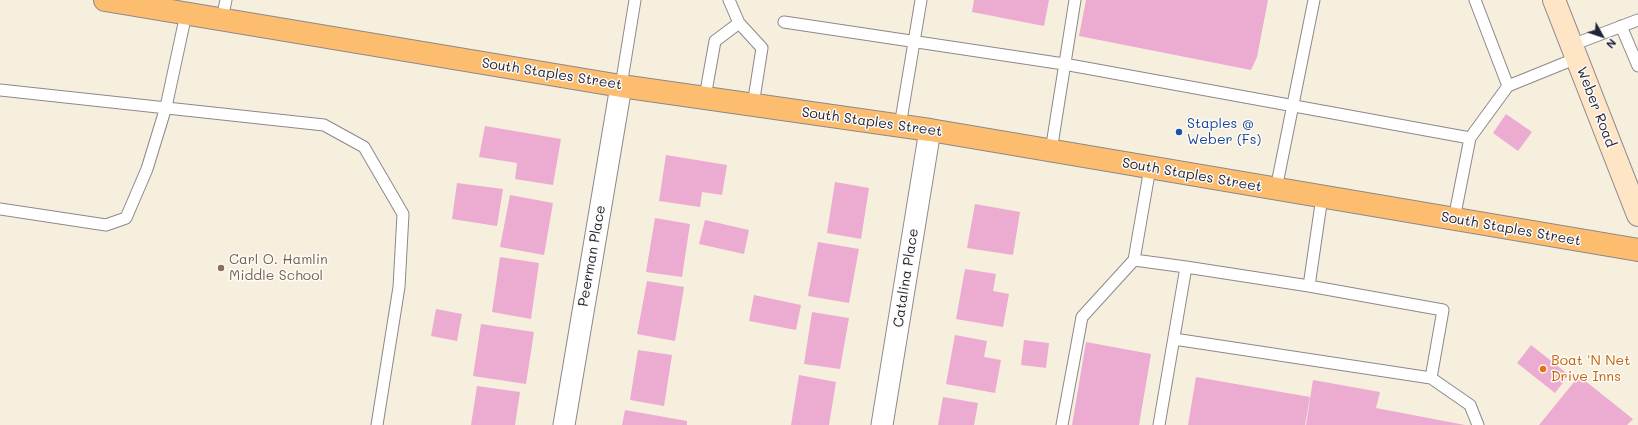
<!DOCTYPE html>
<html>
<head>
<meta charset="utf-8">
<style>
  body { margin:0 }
  #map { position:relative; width:1638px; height:425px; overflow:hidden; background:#f7efde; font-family:Mali,sans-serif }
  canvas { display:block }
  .north { position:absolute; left:1582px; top:16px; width:40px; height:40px; -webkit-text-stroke:3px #fdfcf7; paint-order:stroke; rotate:130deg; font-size:11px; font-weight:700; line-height:16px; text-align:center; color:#22223b }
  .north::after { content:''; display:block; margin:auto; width:14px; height:18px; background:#22223b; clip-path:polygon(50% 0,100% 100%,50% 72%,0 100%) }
</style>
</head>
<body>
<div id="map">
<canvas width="1638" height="425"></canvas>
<div class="north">N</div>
</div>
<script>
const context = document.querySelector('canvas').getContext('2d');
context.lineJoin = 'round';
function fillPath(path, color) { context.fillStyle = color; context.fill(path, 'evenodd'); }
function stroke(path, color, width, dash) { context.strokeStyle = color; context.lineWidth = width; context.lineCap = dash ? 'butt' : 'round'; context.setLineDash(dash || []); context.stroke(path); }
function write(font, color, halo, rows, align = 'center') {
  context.font = font + ' Mali,sans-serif'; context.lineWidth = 3; context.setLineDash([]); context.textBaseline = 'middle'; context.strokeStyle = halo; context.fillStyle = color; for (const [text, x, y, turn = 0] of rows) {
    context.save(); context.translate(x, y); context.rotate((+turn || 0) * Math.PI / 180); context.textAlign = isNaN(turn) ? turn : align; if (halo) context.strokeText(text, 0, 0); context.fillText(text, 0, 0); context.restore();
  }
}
fillPath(new Path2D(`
  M974 0H1049L1044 26 972 12Z
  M1086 0H1268L1257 57 1251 70 1079 36Z
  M1506 114 1532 132 1518 151 1493 133Z
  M485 126 561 139 553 185 515 179 517 163 479 157Z
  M666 155 727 165 722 195 702 192 700 207 659 201Z
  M835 182 869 188 861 239 827 233Z
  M457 183 503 189 497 226 452 219Z
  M510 195 553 203 544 255 500 247Z
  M975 204 1020 212 1013 255 967 248Z
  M655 218 690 224 682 277 646 272Z
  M705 220 749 230 744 254 699 244Z
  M818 242 859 249 849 303 808 296Z
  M500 257 539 263 531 319 492 312Z
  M965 269 996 274 993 291 1009 294 1003 327 956 319Z
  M647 281 684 287 675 341 637 334Z
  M754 295 801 305 796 330 749 321Z
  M436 309 462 314 457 341 431 336Z
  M812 312 849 318 840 369 804 364Z
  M481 324 534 332 526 384 473 376Z
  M955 335 987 341 984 357 1001 360 995 393 946 384Z
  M1024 340 1049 343 1046 368 1021 365Z
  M1086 342 1151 354 1139 425H1072Z
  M1531 345 1569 375 1555 393 1517 363Z
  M638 350 672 355 664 406 630 400Z
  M799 375 836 382 829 425H791Z
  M1579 376 1633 419 1627 425H1539Z
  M1196 377 1310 397 1305 425H1188Z
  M1313 380 1380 392 1376 408 1465 425H1306Z
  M477 386 520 392 515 425H471Z
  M943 397 978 403 974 425H938Z
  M625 410 687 421V425H622Z`), '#ecabd1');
const service = new Path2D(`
  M729 0 739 23 762 48 753 105
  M222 19 226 0
  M784 22 1064 64 1470 138
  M1621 26 1638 66
  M1572 45 1638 20
  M621 86 635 0
  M1508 86 1577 58
  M0 90 324 125 364 147 403 214 399 287 377 425
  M705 97 715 41 739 23
  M900 126 921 0
  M1051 151 1075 0
  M1150 168 1134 260 1186 267
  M1276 189 1314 0
  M0 209 106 225 126 218 147 169 166 107 186 14
  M1454 219 1470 138 1508 86 1475 0
  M1174 339 1431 378 1443 310 1309 286 1322 197
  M1431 378 1470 405 1478 425
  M1062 425 1082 317 1134 260
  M1159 425 1186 267 1309 286`);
const minor = new Path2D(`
  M564 425 621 86
  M882 425 930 130`);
const secondary = new Path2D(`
  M1554 0 1638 215`);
const primary = new Path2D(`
  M105 0 621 86 930 130 1638 250`);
stroke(service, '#8c888c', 13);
stroke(minor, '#8c888c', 23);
stroke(secondary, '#8c888c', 24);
stroke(primary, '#8c888c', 24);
stroke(service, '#fff', 11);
stroke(minor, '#fff', 21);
stroke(secondary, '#fee5c5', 22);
stroke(primary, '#fcbd6e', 22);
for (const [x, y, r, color] of [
  [1179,132,4,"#1a4fb4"],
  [221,268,4,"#8d6e63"],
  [1543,369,4,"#e8710a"]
]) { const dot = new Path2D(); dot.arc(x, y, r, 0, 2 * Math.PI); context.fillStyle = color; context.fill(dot); stroke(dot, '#fdfcf7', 1.5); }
write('14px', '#22223b', '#fdfcf7', [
  ["South Staples Street",552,74,9],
  ["Weber Road",1596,107,69],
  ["South Staples Street",872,122,8],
  ["South Staples Street",1192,175,10],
  ["South Staples Street",1511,229,10],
  ["Peerman Place",592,256,-80],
  ["Catalina Place",906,278,-81]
]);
write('14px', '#164399', '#fdfcf7', [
  ["Staples @",1187,124],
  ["Weber (Fs)",1187,140]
], 'left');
write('14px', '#785e54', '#fdfcf7', [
  ["Carl O. Hamlin",229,260],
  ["Middle School",229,276]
], 'left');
write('14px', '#c56008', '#fdfcf7', [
  ["Boat 'N Net",1551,361],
  ["Drive Inns",1551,377]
], 'left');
</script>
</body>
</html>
